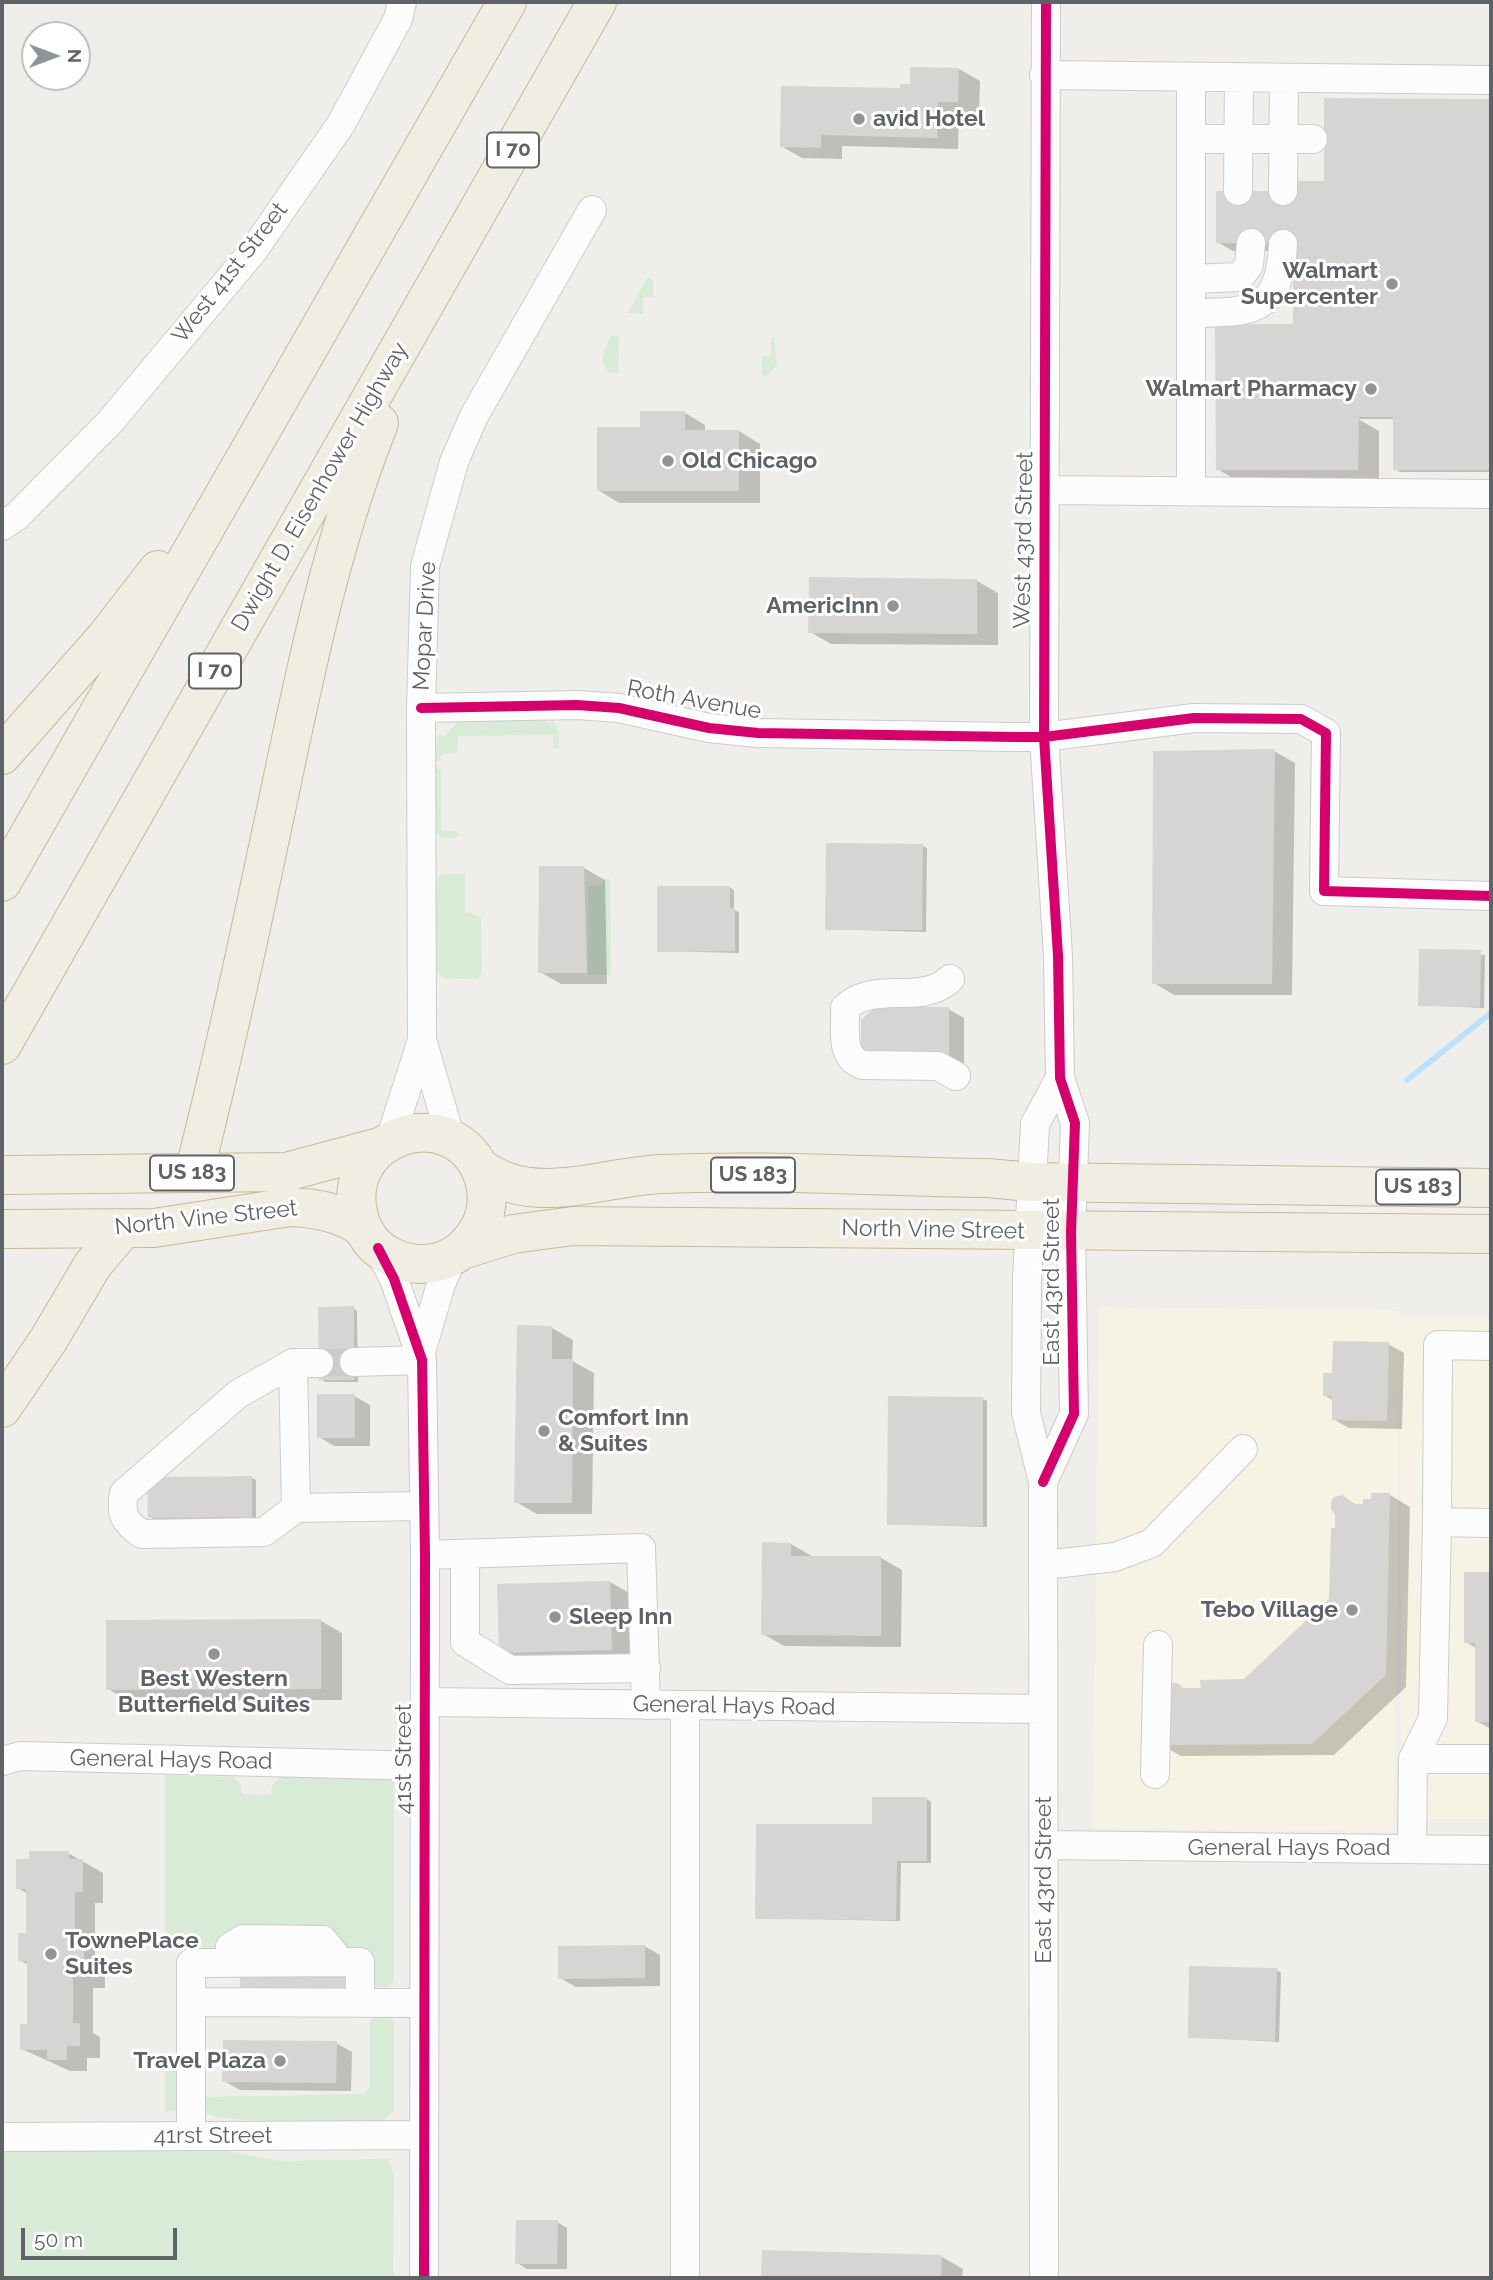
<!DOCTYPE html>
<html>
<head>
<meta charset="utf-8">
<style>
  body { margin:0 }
  #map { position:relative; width:1493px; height:2280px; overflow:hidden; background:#efeeea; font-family:Raleway,sans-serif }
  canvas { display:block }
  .frame { position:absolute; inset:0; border:4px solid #5f6368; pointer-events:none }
  .north { position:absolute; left:21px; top:21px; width:70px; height:70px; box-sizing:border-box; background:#fff; border:2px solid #bfc1c3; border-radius:50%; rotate:90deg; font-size:19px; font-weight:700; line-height:28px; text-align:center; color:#5f6368 }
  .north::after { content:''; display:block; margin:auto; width:24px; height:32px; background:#919496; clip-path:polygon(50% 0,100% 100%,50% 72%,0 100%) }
  .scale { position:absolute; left:21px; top:2228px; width:156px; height:32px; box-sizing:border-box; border:4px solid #5f6368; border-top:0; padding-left:9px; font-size:21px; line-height:24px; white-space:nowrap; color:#5f6368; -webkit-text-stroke:5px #fff; paint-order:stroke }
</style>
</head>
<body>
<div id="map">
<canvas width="1493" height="2280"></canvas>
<div class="frame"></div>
<div class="north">N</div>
<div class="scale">50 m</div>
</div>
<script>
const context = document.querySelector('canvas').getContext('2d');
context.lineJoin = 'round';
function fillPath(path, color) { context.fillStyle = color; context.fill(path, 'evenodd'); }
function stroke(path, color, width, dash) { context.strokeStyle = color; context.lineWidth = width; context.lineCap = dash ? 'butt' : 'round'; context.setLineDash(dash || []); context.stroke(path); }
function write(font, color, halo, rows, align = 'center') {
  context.font = font + ' Raleway,sans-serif'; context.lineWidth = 6; context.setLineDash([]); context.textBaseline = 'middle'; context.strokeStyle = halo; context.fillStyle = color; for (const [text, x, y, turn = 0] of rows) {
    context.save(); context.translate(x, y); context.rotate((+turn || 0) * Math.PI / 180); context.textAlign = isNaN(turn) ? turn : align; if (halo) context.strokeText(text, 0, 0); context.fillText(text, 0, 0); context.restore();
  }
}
fillPath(new Path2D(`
  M1099 1307 1400 1311 1394 1832 1093 1828Z
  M1401 1318H1491V1819H1401Z`), '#f7f3e4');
fillPath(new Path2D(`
  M648 277 653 280V297H643V314L628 313Z
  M611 336H619L618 373H610C597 361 604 351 611 336Z
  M774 337 777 365 766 377 762 374V356H771V338Z
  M475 718 481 721 537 718 550 724 553 720 559 732V748L553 749V735L458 736 457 753 442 754 439 761H435L433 754 439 734 444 737 457 723Z
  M435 766 441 771V831H456L459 835 456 838H441L434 830Z
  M441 874H465V911L481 917 482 973 478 979 443 978 436 972 434 882Z
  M605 879H610L611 975H588V886H601Z
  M165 1775 233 1777 240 1783 242 1794 271 1795 272 1785 283 1776 389 1777 394 1783V1982L388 1987H375L370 1982 371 1953 368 1949 165 1947Z
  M390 2015 394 2021V2111L382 2122C351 2122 220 2126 202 2111L199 2097 364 2094 370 2086V2021L375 2016Z
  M165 2063H180L181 2110 165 2112Z
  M2 2141 198 2146 281 2161 388 2159 394 2176 393 2278H2Z`), '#d8ebd6');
fillPath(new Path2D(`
  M1255 2H1322V4H1259Z
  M959 69 980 81 979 113H959L958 149 842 146V159L802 158 781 146 911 86Z
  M1325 100H1491V472H1400L1395 469V419H1358L1379 431V481H1238L1217 469 1295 326V251H1233L1217 242 1295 193 1325 182Z
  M685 413 705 425V431H739L760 444V503H619L598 490 642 428Z
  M977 581 998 593V645L831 644 810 632Z
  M1274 751 1295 763 1292 995H1174L1154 983Z
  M923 846 927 848 926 932 827 929Z
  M584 868 605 880 607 984H561L540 972Z
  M729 887 734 890V910L739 912V953L659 951Z
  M1421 951 1485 955 1484 1008 1420 1005Z
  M948 1009 964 1018V1067L863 1021Z
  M353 1308 357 1311 358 1382H325L321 1379Z
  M552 1328 573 1340 572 1361 594 1373 592 1514H537L516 1502Z
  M1388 1344 1404 1353 1402 1429 1349 1428 1333 1419 1334 1401 1324 1395 1334 1375Z
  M354 1396 370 1405V1446H334L319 1437Z
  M983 1399 987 1401V1527L889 1524Z
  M252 1478 256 1480V1519L154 1520 150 1517Z
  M1390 1495 1410 1507 1406 1687 1334 1755 1181 1756 1160 1744 1185 1690 1245 1681 1331 1600 1336 1530 1343 1497 1358 1506H1365Z
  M791 1544 812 1556 881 1558 902 1570 901 1647 784 1646 763 1634Z
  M1466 1573 1491 1574V1729L1476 1721 1477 1649 1466 1642Z
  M610 1582 631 1594 633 1662 522 1664 501 1652Z
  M321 1621 342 1633V1700L129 1701 108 1689Z
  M927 1799 931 1802V1863H901L900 1921 757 1918 874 1826Z
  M68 1853 103 1873V1903H95V1955L105 1961V1988H93V2033L100 2037V2058H87V2071H70L22 2049 28 2026V1965L20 1960 28 1935V1894L18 1888 31 1861Z
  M644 1946 660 1955V1986L576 1987 560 1978Z
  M1277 1970 1281 1973 1279 2042 1189 2037Z
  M336 2043 352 2052 351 2091 240 2090 224 2081Z
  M557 2222 567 2228V2269H527L517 2263Z
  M763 2251 942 2257 963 2269 962 2278H763Z`), '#0003');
stroke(new Path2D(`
  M1407 1080 1491 1013`), '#bfe0f9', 6);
fillPath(new Path2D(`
  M910 67 959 68 958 102H938L937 138 821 135V148L780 147 781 86 900 88V84H910Z
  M1324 98 1491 99V470H1393V417H1359L1358 470H1216L1215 324H1293V244L1216 243V191H1293V181H1324Z
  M640 411H685V430H739V491H597V427H640Z
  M809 577 977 579V634L808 633Z
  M1275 749 1272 984H1152L1153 751Z
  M826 843 923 844 922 930H825Z
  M539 866H584L587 973H538Z
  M657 886H730V908H735V951L657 952Z
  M1419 949 1481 950 1480 1007 1418 1006Z
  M875 1007H949V1059L861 1056V1020Z
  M354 1306V1380H319L318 1307Z
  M517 1325 552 1326V1359H573L572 1503H514Z
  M1333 1341 1389 1342 1387 1421 1332 1420V1396H1323V1373H1332Z
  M317 1394H355V1438H317Z
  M888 1396 983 1397V1526L887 1525Z
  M252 1476V1517L148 1518 147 1477Z
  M1371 1493H1390L1386 1675 1312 1744 1159 1745 1164 1683H1178L1183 1688H1201L1200 1680 1244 1679 1329 1599 1331 1528H1335V1514L1331 1510V1502L1334 1497 1343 1495 1353 1504H1363V1499H1371Z
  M762 1542 791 1543V1556H881V1636L761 1635Z
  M1464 1572H1491V1722H1475V1643H1464Z
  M610 1581 612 1650 499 1653 497 1584Z
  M321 1619V1689L106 1690V1620Z
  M872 1797H927V1861H897L896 1920 755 1919 756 1824H872Z
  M29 1851H69V1859H83V1892H75V1947H84V1977H73V2023H80V2046H67V2060H47V2050H20V2024H27V1961H18V1933H26V1889H16V1859H29Z
  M645 1945V1978L558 1979V1946Z
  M1189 1966 1277 1968 1275 2041 1188 2038Z
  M350 1968V1989L240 1990V1969Z
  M223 2040 337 2041 336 2083 222 2082Z
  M516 2220H558L557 2264H515Z
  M762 2250 942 2255 941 2278H761Z`), '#d6d5d3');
stroke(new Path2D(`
  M319 1363 354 1362`), '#cbcbca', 28, [28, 14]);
const minor = new Path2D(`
  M1044 75 1491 80
  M1191 139H1313
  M1238 191 1239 77
  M1283 191 1284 78
  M1191 279 1240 277 1249 265 1251 243
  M1191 313C1252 312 1280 314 1283 244
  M1045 490 1491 494
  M1191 492V77
  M2 526 17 516 110 422 253 251 341 124 398 19 402 2
  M421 708 577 705 619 708 709 728 758 733 1016 737H1044L1194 718 1301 719 1326 733 1324 891 1491 896
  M950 979C922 1006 873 980 845 1008 846 1029 839 1058 863 1065L938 1066 956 1076
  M451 1139 422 1040 421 708 425 566 454 462 474 416 592 210
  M390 1140 422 1040
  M378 1248 394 1279 422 1360 425 1555 424 2278
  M421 1352 441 1284 453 1256
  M354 1362 422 1360
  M293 1363 296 1508
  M319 1363H293L238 1394 124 1493C120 1514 124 1522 142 1534L264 1532 296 1508 424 1506
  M1043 1482 1074 1414 1071 1232 1075 1123 1060 1078 1058 956 1044 737 1046 2
  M1437 1522 1438 1345 1491 1346
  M465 1554V1642L510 1670 646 1668
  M425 1555 641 1548 646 1705
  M1045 1565 1115 1557 1152 1543 1243 1449
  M425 1702 1043 1709
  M685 1705V2278
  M1413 1759H1491
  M2 1761 21 1756 425 1766
  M1155 1774 1158 1645
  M1045 1845 1491 1850
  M1412 1849 1413 1759 1433 1718 1437 1522 1491 1523
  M230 1963V1947L243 1939 323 1940 341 1962
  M191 2002V1963L360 1962V2002
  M191 2136V2002L424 2003
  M2 2137 424 2135
  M1044 2278 1043 1482 1026 1413 1027 1279 1035 1124 1060 1078`);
const highway = new Path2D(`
  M2 755 106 637 158 570
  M2 882 507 2
  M2 1045 597 2
  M480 1168C496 1179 510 1185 529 1187 573 1192 618 1176 661 1174 769 1169 879 1177 987 1178L1031 1182 1491 1188
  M194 1173C226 1047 253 919 280 791 306 668 332 541 379 423
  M2 1175 286 1172 379 1147
  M2 1229 154 1228 290 1207C315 1208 340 1212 361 1227 365 1231 367 1235 370 1240 382 1255 402 1264 422 1264 446 1264 466 1251 478 1230 487 1216 489 1195 484 1179 456 1093 326 1137 363 1229
  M462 1250 513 1234 573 1226 1491 1234
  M2 1408 49 1339 92 1266 123 1229`);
stroke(minor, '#cbcccc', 30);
stroke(highway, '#c8b996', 40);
stroke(minor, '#fdfcfc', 28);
stroke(highway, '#f0ede3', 38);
stroke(new Path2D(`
  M421 708 577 705 619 708 709 728 758 733 1016 737H1044L1194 718 1301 719 1326 733 1324 891 1491 896
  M378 1248 394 1279 422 1360 425 1555 424 2278
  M1043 1482 1074 1414 1071 1232 1075 1123 1060 1078 1058 956 1044 737 1046 2`), '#d6006c', 10);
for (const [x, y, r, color] of [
  [859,119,7,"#919496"],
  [1392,284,7,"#919496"],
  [1371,389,7,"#919496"],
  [668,461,7,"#919496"],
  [893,606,7,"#919496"],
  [544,1431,7,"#919496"],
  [1352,1610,7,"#919496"],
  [555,1617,7,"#919496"],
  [214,1654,7,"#919496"],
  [51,1954,7,"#919496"],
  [280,2061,7,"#919496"]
]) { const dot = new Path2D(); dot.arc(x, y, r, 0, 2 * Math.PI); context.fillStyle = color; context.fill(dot); stroke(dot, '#fff', 2.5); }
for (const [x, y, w] of [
  [513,150,52],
  [215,671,52],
  [192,1173,84],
  [753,1175,84],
  [1418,1187,84]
]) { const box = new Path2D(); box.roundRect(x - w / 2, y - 17.5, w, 35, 5); context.fillStyle = '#fff'; context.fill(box); stroke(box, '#5f6368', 2); }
write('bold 21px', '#5f6368', null, [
  ["I 70",513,150],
  ["I 70",215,671],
  ["US 183",192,1173],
  ["US 183",753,1175],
  ["US 183",1418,1187]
]);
write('bold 23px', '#5f6368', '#fff', [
  ["avid Hotel",873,119],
  ["Walmart",1378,271,"right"],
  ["Supercenter",1378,297,"right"],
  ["Walmart Pharmacy",1357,389,"right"],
  ["Old Chicago",682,461],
  ["AmericInn",879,606,"right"],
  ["Comfort Inn",558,1418],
  ["& Suites",558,1444],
  ["Tebo Village",1338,1610,"right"],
  ["Sleep Inn",569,1617],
  ["Best Western",214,1679,"center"],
  ["Butterfield Suites",214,1705,"center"],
  ["TownePlace",65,1941],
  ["Suites",65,1967],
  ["Travel Plaza",266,2061,"right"]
], 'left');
write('23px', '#5f6368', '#fff', [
  ["West 41st Street",230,273,-52],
  ["Dwight D. Eisenhower Highway",320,487,-60],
  ["West 43rd Street",1024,540,-89],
  ["Mopar Drive",425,626,-87],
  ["Roth Avenue",694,700,10],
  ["North Vine Street",206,1218,-6],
  ["North Vine Street",933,1230,1],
  ["East 43rd Street",1052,1282,-90],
  ["General Hays Road",734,1706,1],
  ["41st Street",404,1759,-90],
  ["General Hays Road",171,1760,1],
  ["General Hays Road",1289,1848],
  ["East 43rd Street",1044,1880,-90],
  ["41rst Street",213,2136]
]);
</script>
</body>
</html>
